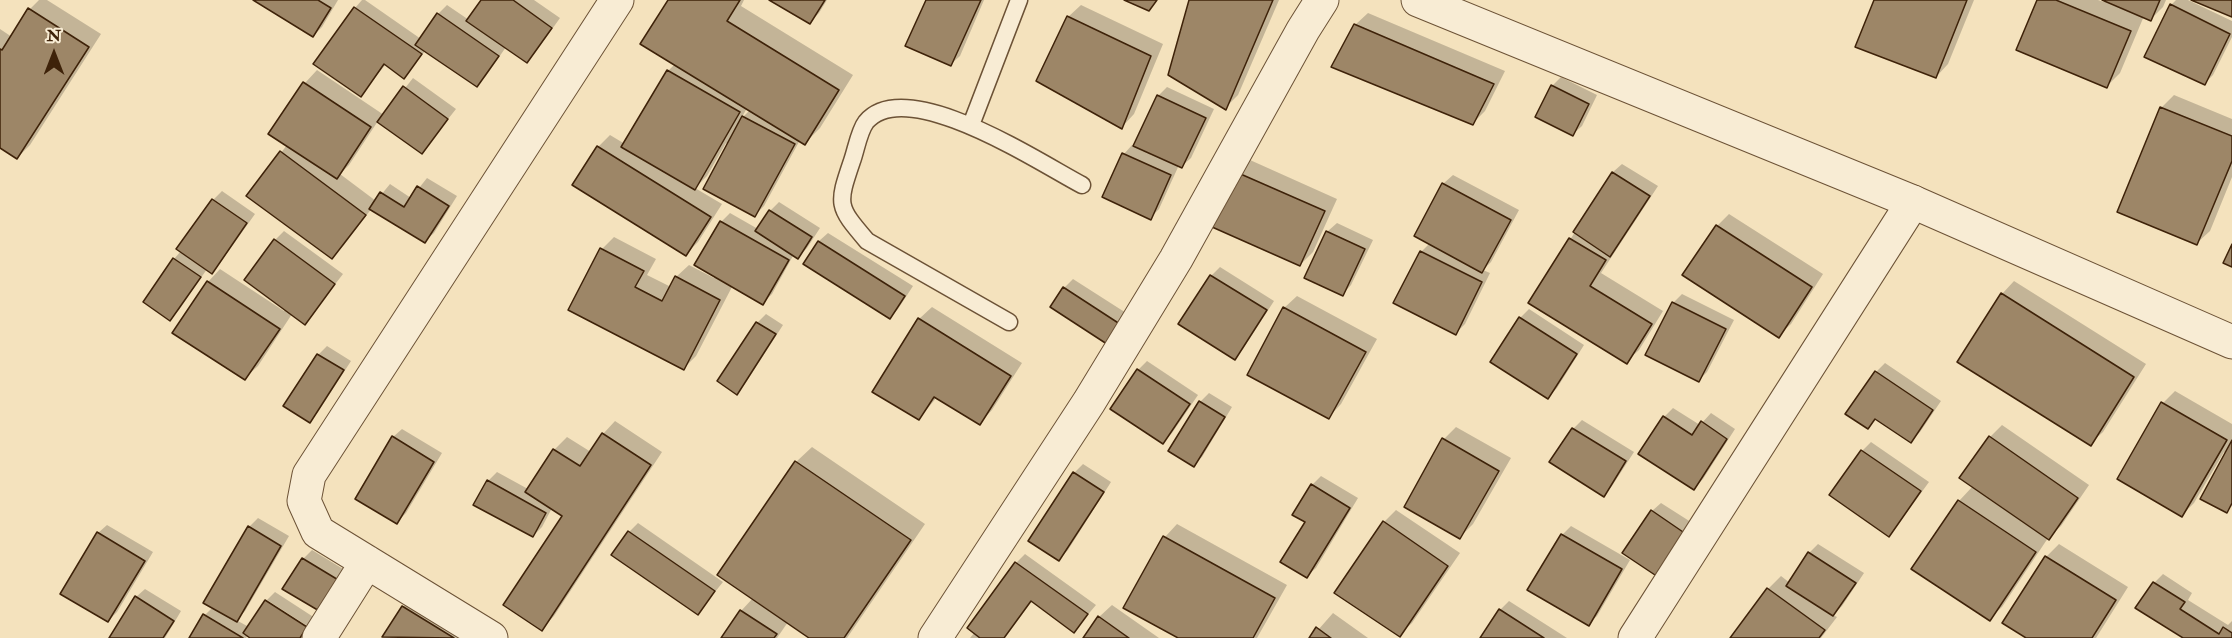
<!DOCTYPE html>
<html>
<head>
<meta charset="utf-8">
<style>
  body { margin:0 }
  #map { position:relative; width:2232px; height:638px; overflow:hidden; background:#f4e2bd; font-family:"IM FELL Double Pica",serif }
  canvas { display:block }
  .north { position:absolute; left:24px; top:24px; width:60px; height:60px; -webkit-text-stroke:4px #f8ecd4; paint-order:stroke; rotate:0deg; font-size:16px; font-weight:700; line-height:24px; text-align:center; color:#3e2209 }
  .north::after { content:''; display:block; margin:auto; width:21px; height:27px; background:#3e2209; clip-path:polygon(50% 0,100% 100%,50% 72%,0 100%) }
</style>
</head>
<body>
<div id="map">
<canvas width="2232" height="638"></canvas>
<div class="north">N</div>
</div>
<script>
const context = document.querySelector('canvas').getContext('2d');
context.lineJoin = 'round';
function fillPath(path, color) { context.fillStyle = color; context.fill(path, 'evenodd'); }
function stroke(path, color, width, dash) { context.strokeStyle = color; context.lineWidth = width; context.lineCap = dash ? 'butt' : 'round'; context.setLineDash(dash || []); context.stroke(path); }
fillPath(new Path2D(`
  M39 0H47L101 34 30 145 17 158 0 147V29L12 37 30 9Z
  M256 0H338L322 27 313 36Z
  M362 0H365L421 39 438 14 447 5 469 20 483 0H534L560 18 535 53 527 61 506 47 486 76 477 85 426 50 404 77 386 64 361 95 316 64 355 8Z
  M670 0H744L741 6 853 75 820 128 805 143 800 140 764 206 755 215 729 145 726 143 707 176 695 188 722 204 698 242 686 254 598 147 610 135 625 144 668 71 675 64ZM747 108 750 110 742 118V117Z
  M772 0H827L819 13 810 22Z
  M927 0H984L960 56 951 64Z
  M1191 0H1279L1238 95 1225 108Z
  M1875 0H1974L1948 64 1936 77Z
  M2038 0H2098L2104 2 2105 0H2166L2163 7 2151 19 2144 16 2120 73 2107 86Z
  M2176 0H2188L2232 21V37L2213 75 2204 84 2171 5Z
  M1081 5 1163 44 1134 114 1122 127 1068 17Z
  M1368 13 1505 71 1485 111 1473 123 1355 25Z
  M317 70 384 115 413 78 456 109 422 152 378 121 349 165 340 174 376 201 390 184 411 198 427 178 457 196 434 233 425 241 372 208 344 245 332 257 248 196 287 145 270 134 305 83Z
  M1561 77 1597 95 1582 126 1573 134 1552 86Z
  M1167 87 1214 109 1191 158 1182 166 1179 165 1159 209 1150 218 1104 196 1124 154 1132 145 1135 146 1158 96Z
  M2174 95 2232 119V177L2210 231 2197 243 2161 108Z
  M1250 160 1337 199 1313 252 1300 265 1238 172Z
  M1622 164 1658 186 1601 273 1663 311 1639 350 1626 362 1530 303 1613 172Z
  M1453 175 1519 210 1491 262 1483 270 1490 273 1465 324 1456 333 1421 252 1430 243 1416 235 1444 183Z
  M222 191 255 214 220 263 211 272 207 269 179 310 170 319 145 301 174 259 181 251 179 249 213 200Z
  M779 202 820 228 807 248 798 257 794 254 772 294 763 303 733 285 696 356 684 368 602 249 614 237 656 259 647 275 671 287 676 277 689 265 714 278 715 276 696 265 721 222 730 213 758 229 770 211Z
  M1729 214 1823 274 1791 324 1778 336 1717 226Z
  M1337 223 1373 240 1351 285 1343 294 1306 277 1328 231Z
  M284 231 343 274 305 323 292 314 258 366 245 378 208 282 220 269 284 311 286 309 275 240Z
  M828 233 913 286 898 309 890 318 805 264 819 241Z
  M1220 267 1274 301 1243 349 1234 358 1181 323 1211 276Z
  M1073 279 1134 318 1122 337 1064 288Z
  M2014 281 2146 364 2103 432 2090 444 2002 294Z
  M1682 294 1734 320 1707 372 1698 381 1647 354 1673 303Z
  M1297 296 1377 339 1341 404 1329 417 1284 308Z
  M932 307 1022 363 992 410 980 423 937 397 919 419V319Z
  M1529 309 1584 345 1557 388 1548 397 1520 318Z
  M766 314 783 325 745 384 737 393 757 323Z
  M327 346 351 361 318 412 310 421 285 405 318 355Z
  M1147 361 1198 395 1172 433 1163 442 1138 370Z
  M1885 363 1941 401 1920 432 1911 441 1877 418 1867 427 1876 372Z
  M2175 391 2232 424V506L2226 511V454L2224 452 2194 503 2182 515 2163 403Z
  M1209 393 1232 407 1202 457 1193 465 1200 402Z
  M1673 408 1700 425 1711 413 1735 429 1703 479 1694 488 1664 417Z
  M1582 420 1634 452 1612 486 1604 495 1573 429Z
  M615 421 662 452 554 616 542 629 564 515 552 508 542 527 533 536 488 481 497 472 528 489 554 450 567 437 591 452 603 434Z
  M2002 425 2089 485 2061 526 2048 538 2002 607 1989 619 1959 501 1973 486 1990 437Z
  M1456 427 1511 458 1473 524 1460 537 1444 439Z
  M402 429 442 453 406 513 397 522 393 437Z
  M1871 442 1929 482 1897 526 1889 535 1831 495 1862 451Z
  M812 447 925 524 847 638H812L788 622 777 638H723L741 611 753 598 719 575 796 462Z
  M1083 464 1111 482 1068 550 1059 559 1074 473Z
  M1321 476 1358 498 1316 568 1307 576V521L1312 485Z
  M1661 503 1694 524 1667 566 1652 511Z
  M1396 510 1460 553 1412 623 1399 635 1384 522Z
  M258 518 289 536 245 611 236 620 249 627 307 629 302 638H253L248 635 246 638H191L205 615 213 607 249 527Z
  M638 523 723 582 698 613 629 532Z
  M1177 524 1287 585 1257 638H1181L1125 607 1165 537Z
  M107 525 153 552 117 612 108 621 98 533Z
  M1571 526 1630 560 1597 616 1588 624 1529 589 1562 535Z
  M1818 544 1864 573 1842 606 1833 615 1837 617 1821 638H1732L1768 589 1781 576 1790 583 1809 553Z
  M2059 544 2128 587 2096 638H2029L2004 622 2046 557Z
  M312 550 348 572 329 602 303 559Z
  M1025 554 1096 605 1074 631 1032 601 1005 638H970L975 632 969 628 1016 563Z
  M2163 574 2192 593 2188 600 2228 625 2232 621V638H2186L2154 583Z
  M145 589 181 611 165 638H110L136 597Z
  M275 592 315 618 309 627 267 600Z
  M412 598 471 638 384 637 403 607Z
  M1509 601 1567 638H1481L1500 610Z
  M1112 605 1159 638H1085L1099 617Z
  M1333 613 1368 638H1311Z`), '#0003');
const building = new Path2D(`
  M253 0H318L331 8 313 37Z
  M481 0H513L552 28 527 63 466 21Z
  M668 0H740L727 21 839 90 805 145 640 44Z
  M769 0H825L810 24Z
  M926 0H981L951 66 905 46Z
  M1124 0H1157L1149 11Z
  M1189 0H1273L1226 110 1168 75Z
  M1874 0H1967L1936 78 1855 47Z
  M2037 0H2056L2131 31 2107 88 2016 50Z
  M2102 0H2160L2151 21Z
  M2191 0H2232V17Z
  M2170 4 2230 34 2205 85 2144 57Z
  M354 7 422 54 404 79 384 64 361 97 313 64Z
  M28 8 89 47 17 159 0 148V49L2 50Z
  M437 13 499 56 477 87 415 45Z
  M1067 16 1151 56 1122 129 1036 81Z
  M1354 24 1494 84 1473 125 1331 67Z
  M667 70 740 112 695 190 621 147Z
  M303 82 371 127 337 179 268 134Z
  M1551 85 1589 104 1573 136 1535 117Z
  M403 86 448 119 422 154 377 122Z
  M1157 95 1206 118 1182 168 1133 146Z
  M2160 107 2232 136V161L2197 245 2117 212Z
  M742 116 795 144 755 217 703 189Z
  M597 146 711 217 686 256 572 185Z
  M280 151 366 215 332 259 246 196Z
  M1122 153 1171 175 1151 220 1102 197Z
  M1236 172 1325 211 1300 266 1212 227Z
  M1612 172 1650 196 1610 257 1573 232Z
  M1442 183 1511 220 1482 273 1414 236Z
  M417 186 449 206 425 243 369 209 380 192 404 207Z
  M212 199 247 223 212 274 176 249Z
  M769 210 812 237 798 259 755 231Z
  M720 221 789 260 763 305 694 265Z
  M1716 225 1812 287 1779 338 1682 275Z
  M1326 231 1365 249 1343 296 1304 278Z
  M1569 238 1606 260 1590 286 1652 324 1627 364 1528 303Z
  M274 239 335 284 305 325 244 280Z
  M818 241 905 296 890 319 803 264Z
  M2232 244V267L2223 263Z
  M600 248 644 271 635 287 662 301 675 276 720 300 684 370 568 310Z
  M1420 251 1482 282 1456 335 1393 303Z
  M173 258 201 277 170 321 143 302Z
  M1210 275 1267 310 1235 360 1178 324Z
  M207 281 280 329 245 380 172 333Z
  M1063 287 1126 328 1113 348 1050 307Z
  M2001 293 2134 377 2091 446 1957 362Z
  M1672 302 1726 329 1699 382 1645 355Z
  M1283 307 1366 352 1329 419 1247 375Z
  M1519 317 1577 354 1548 399 1490 362Z
  M918 318 1011 376 980 425 934 397 919 420 872 392Z
  M756 322 776 334 737 395 717 381Z
  M317 354 344 370 310 423 283 406Z
  M1137 369 1190 404 1163 444 1110 409Z
  M1875 371 1933 410 1911 443 1875 419 1868 429 1845 414Z
  M1199 401 1225 417 1194 467 1168 451Z
  M2161 402 2227 440 2182 517 2117 479Z
  M1663 416 1692 435 1701 421 1727 439 1694 490 1638 454Z
  M1572 428 1626 461 1604 497 1549 462Z
  M602 433 651 465 542 631 503 605 562 516 525 492 553 449 580 466Z
  M392 436 434 462 397 524 355 499Z
  M1989 436 2078 498 2049 540 1959 478Z
  M1442 438 1499 471 1460 539 1404 507Z
  M2232 440V503L2227 513 2200 499Z
  M1861 450 1921 491 1889 537 1829 495Z
  M795 461 911 540 844 638H809L717 575Z
  M1073 472 1104 492 1059 561 1028 541Z
  M487 480 546 513 533 537 473 505Z
  M1311 484 1350 508 1307 578 1280 562 1305 522 1292 515Z
  M1958 500 2036 552 1990 621 1911 569Z
  M1651 510 1686 534 1658 577 1622 553Z
  M1383 521 1448 566 1400 637 1334 593Z
  M248 526 281 546 237 622 203 603Z
  M628 531 715 591 698 615 611 555Z
  M97 532 145 561 108 622 60 594Z
  M1561 534 1622 569 1589 626 1527 590Z
  M1163 536 1275 598 1253 638H1178L1123 608Z
  M1808 552 1856 583 1833 616 1786 586Z
  M2045 556 2116 600 2092 638H2026L2002 623Z
  M302 558 340 581 321 612 282 589Z
  M1015 562 1088 614 1074 633 1031 601 1004 638H980L967 628Z
  M2153 582 2185 602 2180 609 2219 634 2223 627 2232 633V638H2183L2135 608Z
  M1767 588 1825 630 1819 638H1730Z
  M135 596 174 621 163 638H109Z
  M265 600 307 627 300 638H250L243 633Z
  M402 606 454 638 382 637Z
  M1499 609 1544 638H1480Z
  M740 610 777 634 774 638H721Z
  M203 614 243 638H189Z
  M1098 616 1129 638H1083Z
  M1316 627 1331 638H1309Z`);
fillPath(building, '#9d8667');
stroke(building, '#3e2209', 1.5);
const service = new Path2D(`
  M971 125 1019 0
  M1009 322 867 241C837 206 837 205 852 161 856 150 859 131 866 122 906 74 1040 163 1082 185`);
const minor = new Path2D(`
  M319 638 367 562
  M491 638 318 532 304 501 309 475 617 0
  M935 638 1089 402 1176 259 1303 30 1322 0
  M1635 638 1913 202`);
const tertiary = new Path2D(`
  M1418 0 1913 202 2232 342`);
stroke(service, '#6c5236', 19);
stroke(minor, '#6c5236', 35);
stroke(tertiary, '#6c5236', 35);
stroke(service, '#f8ecd4', 16);
stroke(minor, '#f8ecd4', 33);
stroke(tertiary, '#f8ecd4', 33);
</script>
</body>
</html>
